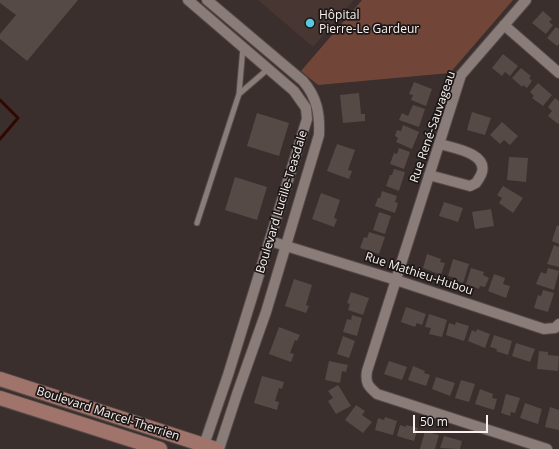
<!DOCTYPE html>
<html>
<head>
<meta charset="utf-8">
<style>
  body { margin:0 }
  #map { position:relative; width:559px; height:449px; overflow:hidden; background:#3a2f2c; font-family:"Open Sans",sans-serif }
  canvas { display:block }
  .scale { position:absolute; left:413px; top:415px; width:75px; height:18px; box-sizing:border-box; border:2px solid #f8f1ef; border-top:0; padding-left:5px; font-size:12px; line-height:14px; white-space:nowrap; color:#f8f1ef; -webkit-text-stroke:3px #1d1817; paint-order:stroke }
</style>
</head>
<body>
<div id="map">
<canvas width="559" height="449"></canvas>
<div class="scale">50 m</div>
</div>
<script>
const context = document.querySelector('canvas').getContext('2d');
context.lineJoin = 'round';
function fillPath(path, color) { context.fillStyle = color; context.fill(path, 'evenodd'); }
function stroke(path, color, width, dash) { context.strokeStyle = color; context.lineWidth = width; context.lineCap = dash ? 'butt' : 'round'; context.setLineDash(dash || []); context.stroke(path); }
function write(font, color, halo, rows, align = 'center') {
  context.font = font + ' "Open Sans",sans-serif'; context.lineWidth = 3.5; context.setLineDash([]); context.textBaseline = 'middle'; context.strokeStyle = halo; context.fillStyle = color; for (const [text, x, y, turn = 0] of rows) {
    context.save(); context.translate(x, y); context.rotate((+turn || 0) * Math.PI / 180); context.textAlign = isNaN(turn) ? turn : align; if (halo) context.strokeText(text, 0, 0); context.fillText(text, 0, 0); context.restore();
  }
}
fillPath(new Path2D(`
  M258 0H354L313 47Z`), '#483632');
fillPath(new Path2D(`
  M362 0H513L450 73 318 85 301 71Z`), '#724539');
stroke(new Path2D(`
  M0 100 18 118 0 139`), '#310801', 3);
fillPath(new Path2D(`
  M0 0H78L27 61 0 39V34L16 15 0 3Z
  M543 11 552 19 549 22 553 25 546 34 532 23Z
  M556 27 559 29V44L557 46 547 38Z
  M503 54 518 66 510 76 505 72 502 76 492 68Z
  M521 68 531 76 529 78 532 81 527 88 523 85 522 87 512 78Z
  M414 82 432 89 426 106 411 100 413 95 409 94Z
  M538 83 552 95 543 106 532 98 534 96 530 92Z
  M359 93 361 114H365V121L343 123 340 95Z
  M555 98 559 101V123L558 124 548 116 552 111 548 107Z
  M413 105 425 109 419 127 399 120 402 113 408 116Z
  M472 112 491 118 485 135 467 130Z
  M257 113 289 123 279 156 247 146Z
  M502 122 518 136 510 145 504 140 500 144 490 135Z
  M403 125 419 132 412 149 396 142 398 138 395 136 397 130 401 131Z
  M337 144 355 150 348 170 352 171 349 179 327 171Z
  M399 148 410 152 404 169 390 164 394 153 397 154Z
  M509 157 528 158 526 182 507 180Z
  M394 169 405 172 399 191 386 186 390 175H392Z
  M235 177 267 187 257 220 225 210Z
  M503 186 523 198 513 213 499 203 502 198 497 195Z
  M382 191 397 196 395 202 398 203 395 213 375 206 378 198H380Z
  M321 193 340 200 334 218 337 219 334 227 312 219Z
  M444 202 463 208 458 222 439 216Z
  M491 209 494 226 475 229 472 212Z
  M379 212 391 216 385 234 373 230Z
  M557 225 559 226V244L552 241Z
  M369 232 385 237 379 254 360 248 364 237 367 238Z
  M554 245 559 247V267L547 264Z
  M427 254 441 259 440 262 445 263 441 275 423 268Z
  M453 259 469 264 463 283 456 280V278L448 276Z
  M471 268 484 272 483 275 489 278 485 287 480 286 479 289 466 284Z
  M548 268 559 271 554 290 536 284 541 272 546 274Z
  M494 274 505 278 503 284 510 286 506 298 488 291Z
  M294 279 312 285 306 305 309 306 306 313 285 306Z
  M543 290 554 293 548 312 534 308 538 295 541 296Z
  M351 292 369 298 363 315 348 310 350 304 347 303Z
  M406 307 426 314 422 325 417 323 415 327 401 322Z
  M429 314 447 320 442 337 429 334 431 328 425 327Z
  M352 315 362 318 357 336 343 332 347 319 351 320Z
  M456 322 469 326 464 341 446 335 449 323 455 325Z
  M279 327 300 335 297 341 295 340 290 353 294 354 291 362 269 354Z
  M477 329 490 334 485 348 468 341 472 330 476 332Z
  M494 335 512 341 508 355 496 351 497 349 490 347Z
  M343 336 355 341 349 358 337 354Z
  M516 343 535 349 530 362 512 356Z
  M539 351 548 352V355L559 356 558 371 537 369Z
  M329 361 348 365 346 372 342 371 340 383 325 380Z
  M389 361 407 367 402 380 384 374Z
  M413 366 425 371 424 373 430 375 426 386 408 380Z
  M262 376 284 382 282 389 279 388 275 401 279 402 277 410 254 403Z
  M436 377 455 383 450 396 432 389Z
  M461 380 475 384 469 402 455 398Z
  M338 385 351 406 336 414 328 401 333 398 328 391Z
  M480 389 493 394 492 398 497 399 494 410 475 404Z
  M506 394 520 398 515 413 511 412 510 416 501 413Z
  M525 403 542 409 538 424 520 418Z
  M356 405 365 411 362 415 372 422 363 433 345 420Z
  M550 407 559 410V430L545 427Z
  M385 417 397 421 393 435 375 430 378 418 384 420Z
  M400 425 406 427V425L418 428 414 441 397 436Z
  M425 431 439 435 435 449H420Z
  M444 436 462 441 460 449 440 448Z`), '#564a47');
const lane = new Path2D(`
  M243 47 239 94 268 69
  M197 223 239 94`);
const street = new Path2D(`
  M188 0 294 91 306 108 307 119 228 375 204 445
  M207 0 303 81C317 97 320 114 319 135L266 312 237 394 219 449
  M526 0 461 75 367 371C365 383 368 386 377 394L547 449
  M504 25 559 73
  M429 175 470 186 476 183C478 180 481 176 482 172 487 153 453 148 440 144
  M270 241 396 280 544 329 555 328 559 324`);
const secondary = new Path2D(`
  M0 379 216 449
  M0 398 160 449`);
stroke(lane, '#554b49', 7);
stroke(street, '#554b49', 12);
stroke(secondary, '#554b49', 16);
stroke(lane, '#897c79', 5);
stroke(street, '#897c79', 10);
stroke(secondary, '#a0746a', 14);
for (const [x, y, r, color] of [
  [310,23,5,"#57c9e2"]
]) { const dot = new Path2D(); dot.arc(x, y, r, 0, 2 * Math.PI); context.fillStyle = color; context.fill(dot); stroke(dot, '#1d1817', 1.5); }
write('12px', '#f8f1ef', '#1d1817', [
  ["Hôpital",319,16],
  ["Pierre-Le Gardeur",319,30]
], 'left');
write('12px', '#f8f1ef', '#1d1817', [
  ["Rue René-Sauvageau",433,127,-71],
  ["Boulevard Lucille-Teasdale",282,202,-73],
  ["Rue Mathieu-Hubou",419,274,18],
  ["Boulevard Marcel-Therrien",108,414,18]
]);
</script>
</body>
</html>
